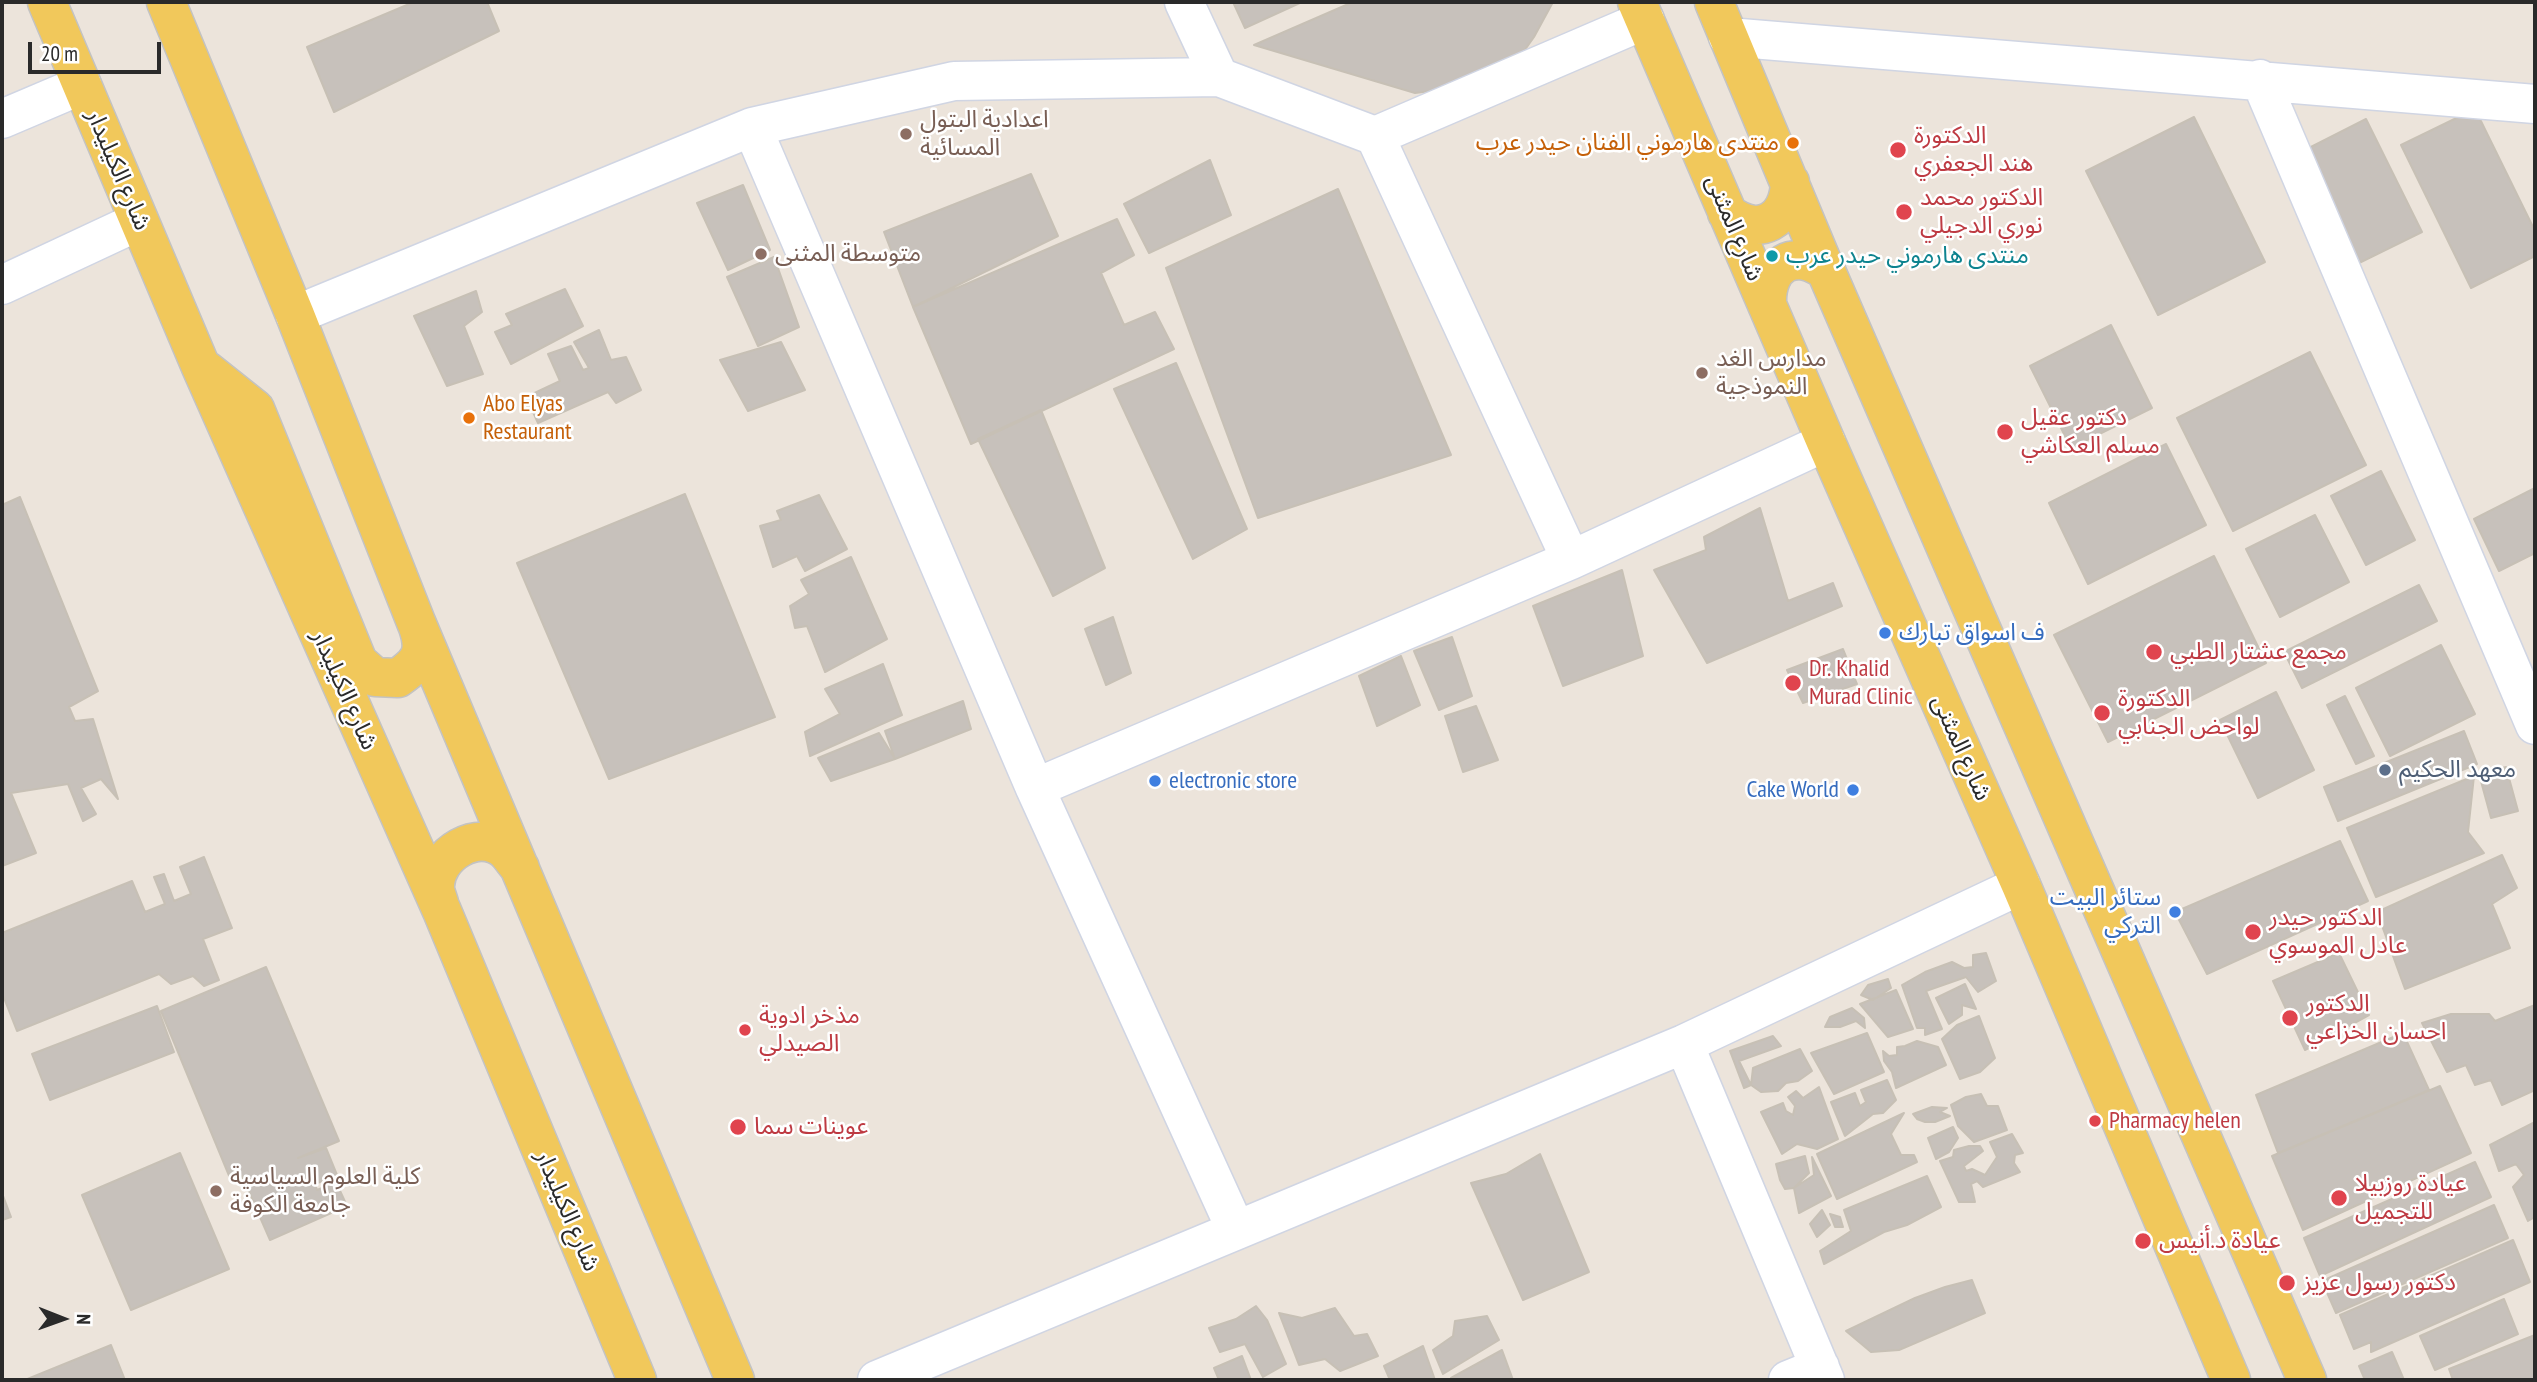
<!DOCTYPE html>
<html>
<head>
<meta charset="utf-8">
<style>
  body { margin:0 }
  #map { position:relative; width:2537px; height:1382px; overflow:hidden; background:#ece4db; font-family:"PT Sans Narrow",sans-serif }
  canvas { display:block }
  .frame { position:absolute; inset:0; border:4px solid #2a2a2a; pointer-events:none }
  .north { position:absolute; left:28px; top:1284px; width:70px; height:70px; -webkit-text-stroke:5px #fff; paint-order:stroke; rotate:91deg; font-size:19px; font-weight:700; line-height:28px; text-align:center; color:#2a2a2a }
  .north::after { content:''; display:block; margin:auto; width:24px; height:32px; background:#2a2a2a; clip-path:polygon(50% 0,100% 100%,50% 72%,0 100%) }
  .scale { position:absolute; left:28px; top:42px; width:133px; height:32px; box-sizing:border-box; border:4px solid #2a2a2a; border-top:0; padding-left:9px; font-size:21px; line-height:24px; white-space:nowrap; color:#2a2a2a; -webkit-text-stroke:5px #fff; paint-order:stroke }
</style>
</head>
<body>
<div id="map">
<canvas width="2537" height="1382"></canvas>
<div class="frame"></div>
<div class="north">N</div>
<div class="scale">20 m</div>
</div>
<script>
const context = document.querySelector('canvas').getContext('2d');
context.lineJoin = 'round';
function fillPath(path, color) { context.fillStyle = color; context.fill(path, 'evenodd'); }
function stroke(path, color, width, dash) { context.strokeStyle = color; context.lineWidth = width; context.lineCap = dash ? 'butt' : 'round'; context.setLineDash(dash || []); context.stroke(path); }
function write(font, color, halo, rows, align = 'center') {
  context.font = font + ' "PT Sans Narrow","Noto Sans Arabic",sans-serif'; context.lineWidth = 5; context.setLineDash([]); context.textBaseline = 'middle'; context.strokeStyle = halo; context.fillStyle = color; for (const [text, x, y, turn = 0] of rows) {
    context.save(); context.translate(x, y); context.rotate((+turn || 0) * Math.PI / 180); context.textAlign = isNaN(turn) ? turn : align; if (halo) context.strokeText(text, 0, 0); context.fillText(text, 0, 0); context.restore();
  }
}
const building = new Path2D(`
  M414 2H487L499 31 334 112 307 47Z
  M1233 2H1302L1245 28Z
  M1353 2H1553L1534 37 1502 82 1415 93 1254 45Z
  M2475 109 2535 231V256L2471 288 2401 145Z
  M2194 117 2265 262 2158 315 2086 171Z
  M2366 119 2422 232 2359 263 2303 151Z
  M1210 160 1231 215 1149 253 1124 204Z
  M1031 174 1058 236 913 307 884 232Z
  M743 185 770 250 728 270 697 203Z
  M1338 189 1451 455 1258 518 1166 268Z
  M1117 219 1134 255 1101 273 1124 325 1155 312 1174 349 971 444 913 307Z
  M774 257 799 327 758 346 727 277Z
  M565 289 583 326 511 364 495 332 512 325 506 314Z
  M476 291 482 312 464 326 483 374 447 386 414 316Z
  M2111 325 2152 408 2071 448 2030 366Z
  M599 330 611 360 626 357 641 390 616 403 608 392 538 423 526 397 560 381 548 354 571 346 583 370 589 368 574 342Z
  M781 342 805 390 748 411 720 360Z
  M2310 352 2366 465 2233 531 2177 418Z
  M1176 363 1247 529 1193 559 1114 389Z
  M1041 410 1105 568 1053 596 978 439Z
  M2166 444 2206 525 2088 584 2049 503Z
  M2381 471 2415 540 2366 565 2331 496Z
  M2535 488V553L2499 571 2474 519Z
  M685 494 775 717 609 779 517 563Z
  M819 495 847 549 805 571 797 556 773 567 760 526 781 520 777 511Z
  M20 497 98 691 69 707 75 721 93 719 118 799 101 779 81 788 96 814 83 821 68 784 11 793 36 853 2 866V505Z
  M1760 508 1788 601 1833 583 1842 606 1707 663 1654 570 1706 550 1704 537Z
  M2315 515 2349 582 2280 617 2246 549Z
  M2214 556 2266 663 2108 742 2054 635Z
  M851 557 887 639 825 672 807 626 795 628 790 606 809 594 801 580Z
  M1622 570 1643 656 1563 686 1533 606Z
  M2419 585 2437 621 2302 688 2284 652Z
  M1113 617 1131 673 1106 685 1085 629Z
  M1452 637 1472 696 1439 710 1414 651Z
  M2441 645 2475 714 2390 756 2356 688Z
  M1843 649 1857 684 1803 703 1787 670Z
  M1401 656 1420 705 1377 726 1359 676Z
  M883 664 902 715 810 756 805 732 840 714 825 689Z
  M2276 692 2314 770 2258 798 2220 720Z
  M2345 696 2374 756 2356 764 2327 705Z
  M963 701 971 729 895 759 885 731Z
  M1476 706 1498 760 1463 772 1445 716Z
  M2464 731 2477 764 2338 821 2324 787Z
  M879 733 895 759 831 781 818 758Z
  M2506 767 2518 811 2491 818 2479 774Z
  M2474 776 2468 832 2484 853 2376 897 2347 828Z
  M2340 841 2368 901 2207 974 2175 912Z
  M2502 855 2517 888 2492 904 2510 948 2405 989 2377 912Z
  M204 857 232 928 203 939 219 980 204 986 193 976 171 984 159 974 17 1031 2 993V933L132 881 145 912 165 904 154 877 164 874 174 901 191 894 180 867Z
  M1986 953 1996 981 1978 992 1966 977 1926 991 1942 1029 1925 1035V1028H1917L1902 985 1925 972 1952 962 1964 968 1973 967V955Z
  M2339 953 2369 1015 2305 1050 2273 981Z
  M266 967 339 1141 298 1158 326 1148 337 1175 315 1184 317 1190 336 1182 347 1206 270 1240 242 1176 230 1178 161 1011Z
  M1888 979 1891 988 1873 1000 1861 995 1868 985Z
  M1965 984 1976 1009 1962 1005V1015L1949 1024 1936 998Z
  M1896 990 1913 1029 1888 1037 1860 1004Z
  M2535 1005V1090L2502 1105 2491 1080 2475 1085 2466 1065 2447 1072 2422 1023 2451 1014H2489L2495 1021Z
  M157 1006 174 1052 50 1100 32 1054Z
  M1852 1008 1864 1018 1865 1028 1856 1021 1840 1027H1825L1830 1017Z
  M1979 1016 1995 1058 1980 1072 1960 1079 1942 1039 1957 1025Z
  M1867 1033 1884 1072 1834 1094 1811 1053Z
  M2403 1033 2429 1090 2278 1153 2256 1095Z
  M1773 1036 1781 1046 1739 1061 1751 1085 1744 1088 1730 1051Z
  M1917 1041 1938 1047 1946 1065 1896 1088 1892 1072 1884 1061 1883 1051 1889 1056 1897 1055V1047L1905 1046Z
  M1800 1049 1812 1071 1798 1081 1786 1083 1778 1091 1761 1092 1751 1085 1753 1068Z
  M1887 1080 1896 1100 1883 1113 1873 1114 1845 1136 1831 1102 1855 1093 1860 1106 1866 1102 1861 1090Z
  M2440 1086 2471 1153 2303 1230 2272 1156Z
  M1819 1087 1838 1139 1817 1149 1797 1144 1782 1154 1761 1112 1783 1103 1786 1111 1793 1115 1795 1106 1788 1097 1796 1091 1803 1098Z
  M1981 1094 1987 1106H1998L2007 1130 1974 1142 1958 1126 1951 1105 1966 1097Z
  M1932 1107 1947 1108 1940 1112 1950 1116 1935 1122H1925L1917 1119 1913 1114Z
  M1904 1113 1891 1134 1901 1155H1914L1917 1162 1837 1199 1817 1154Z
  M2535 1122V1217L2528 1221 2513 1187 2524 1175 2516 1164 2499 1171 2490 1145Z
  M1953 1127 1958 1138 1949 1152 1936 1159 1928 1138Z
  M2012 1134 2023 1153 2015 1155 2014 1163 2020 1172 1983 1187 1977 1181 1971 1184 1975 1202H1959L1940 1161 1953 1157 1954 1150 1969 1146H1980L1983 1151 1964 1166 1966 1171 1972 1169 1985 1175 1997 1157 1990 1142Z
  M180 1153 229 1269 131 1310 82 1195Z
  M1540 1154 1589 1272 1523 1300 1471 1183 1506 1174Z
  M1805 1156 1809 1173 1794 1188 1785 1189 1780 1180 1776 1164Z
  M1812 1157 1831 1196 1799 1213 1794 1188 1814 1175Z
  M2475 1162 2491 1197 2320 1276 2304 1238Z
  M1927 1176 1941 1207 1907 1225 1884 1232 1824 1264 1820 1251 1851 1231 1844 1210Z
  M2 1193 11 1217 2 1220Z
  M2494 1205 2508 1238 2336 1313 2322 1281Z
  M1822 1210 1830 1225 1817 1237 1810 1224Z
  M1830 1214 1840 1217 1843 1227H1835Z
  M2513 1240 2530 1282 2371 1352V1342L2354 1349 2340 1315Z
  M1972 1280 1985 1313 1899 1350 1871 1352 1846 1331 1915 1298 1945 1287Z
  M2504 1299 2518 1334 2435 1370 2420 1336Z
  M1256 1306 1267 1320 1286 1364 1263 1377 1245 1344 1220 1352 1209 1328 1236 1319Z
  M1335 1308 1354 1336 1367 1334 1378 1356 1340 1371 1325 1359 1299 1365 1279 1313 1302 1318Z
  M1487 1316 1499 1340 1443 1374 1433 1350 1453 1336 1455 1321Z
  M2535 1335V1380H2453L2449 1369Z
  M111 1345 125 1380H25Z
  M1423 1346 1435 1380H1390L1384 1366Z
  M1502 1350 1513 1380H1453L1451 1378Z
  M2392 1352 2404 1380H2365L2359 1366Z
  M1242 1356 1251 1380H1219L1214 1368Z`);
fillPath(building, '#c7c1bb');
stroke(building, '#c7c0b5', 2);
const minor = new Path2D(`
  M1184 2 1219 77
  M1728 37 2535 104
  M2260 79 2535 725
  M2 119 82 85
  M752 127 1035 788 1236 1230
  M1375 136 1645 20
  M2 285 139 221
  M295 315 752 127 954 81 1219 77 1375 136 1571 560
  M1035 788 1571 560 1826 442
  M1684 1044 1825 1380
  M877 1380 1684 1044 2021 885
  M1788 1380 1820 1367`);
const major = new Path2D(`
  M47 2 201 367 442 911 637 1380
  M166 2 295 315 416 622 735 1380
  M1637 2 1826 442 2021 885 2231 1380
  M1714 2 1826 271 2307 1380
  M1727 213C1759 238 1789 221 1790 182
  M1767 303C1766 265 1794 247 1826 271
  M206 370 255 409 358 662 375 677 398 678C419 663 427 654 418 627
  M439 903C438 899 435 892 435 888 434 854 479 827 506 851 511 856 515 863 520 868`);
stroke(minor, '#d0d5e3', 41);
stroke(major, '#c3c3c3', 41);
stroke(minor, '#fff', 38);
stroke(major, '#f1c85b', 38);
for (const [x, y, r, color] of [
  [906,134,7,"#8d6e63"],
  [1793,143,7,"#e8710a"],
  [1898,150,9,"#e0444e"],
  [1904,212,9,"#e0444e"],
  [761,254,7,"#8d6e63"],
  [1772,256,7,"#0f9aa8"],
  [1702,373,7,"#8d6e63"],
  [469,418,7,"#e8710a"],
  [2005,432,9,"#e0444e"],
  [1885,633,7,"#3f7fe0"],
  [2154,652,9,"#e0444e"],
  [1793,683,9,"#e0444e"],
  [2102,713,9,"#e0444e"],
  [2385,770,7,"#5c6f8a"],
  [1155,781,7,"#3f7fe0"],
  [1853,790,7,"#3f7fe0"],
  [2175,912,7,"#3f7fe0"],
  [2253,932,9,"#e0444e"],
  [2290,1018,9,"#e0444e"],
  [745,1030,7,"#e0444e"],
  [2095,1121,7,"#e0444e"],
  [738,1127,9,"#e0444e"],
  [216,1191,7,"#8d6e63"],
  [2339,1198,9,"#e0444e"],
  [2143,1241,9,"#e0444e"],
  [2287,1283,9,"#e0444e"]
]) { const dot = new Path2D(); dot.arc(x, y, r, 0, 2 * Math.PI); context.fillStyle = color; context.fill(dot); stroke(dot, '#fff', 2.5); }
write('24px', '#785e54', '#fff', [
  ["اعدادية البتول",920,120],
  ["المسائية",920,148],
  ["متوسطة المثنى",775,254],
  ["مدارس الغد",1716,359],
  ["النموذجية",1716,387],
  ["كلية العلوم السياسية",230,1177],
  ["جامعة الكوفة",230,1205]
], 'left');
write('24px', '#be3a42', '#fff', [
  ["الدكتورة",1914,136],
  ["هند الجعفري",1914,164],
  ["الدكتور محمد",1920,198],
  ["نوري الدجيلي",1920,226],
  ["دكتور عقيل",2021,418],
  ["مسلم العكاشي",2021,446],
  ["مجمع عشتار الطبي",2170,652],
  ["Dr. Khalid",1809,669],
  ["Murad Clinic",1809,697],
  ["الدكتورة",2118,699],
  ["لواحض الجنابي",2118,727],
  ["الدكتور حيدر",2269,918],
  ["عادل الموسوي",2269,946],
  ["الدكتور",2306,1004],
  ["احسان الخزاعي",2306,1032],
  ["مذخر ادوية",759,1016],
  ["الصيدلي",759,1044],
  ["Pharmacy helen",2109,1121],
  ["عوينات سما",754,1127],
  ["عيادة روزبيلا",2355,1184],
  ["للتجميل",2355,1212],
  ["عيادة د.أنيس",2159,1241],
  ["دكتور رسول عزيز",2303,1283]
], 'left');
write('24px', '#c56008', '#fff', [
  ["منتدى هارموني الفنان حيدر عرب",1779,143],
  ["Abo Elyas",483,404,"left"],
  ["Restaurant",483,432,"left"]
], 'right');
write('24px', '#2a2a2a', '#fff', [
  ["شارع الكيليدار",118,170,67],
  ["شارع المثنى",1734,228,67],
  ["شارع الكيليدار",344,690,66],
  ["شارع المثنى",1961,748,66],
  ["شارع الكيليدار",567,1211,67]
]);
write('24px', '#0d838f', '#fff', [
  ["منتدى هارموني حيدر عرب",1786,256]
], 'left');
write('24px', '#366cbe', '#fff', [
  ["ف اسواق تبارك",1899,633],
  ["electronic store",1169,781],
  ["Cake World",1839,790,"right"],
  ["ستائر البيت",2161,898,"right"],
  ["التركي",2161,926,"right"]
], 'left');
write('24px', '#4e5e75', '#fff', [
  ["معهد الحكيم",2399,770]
], 'left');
</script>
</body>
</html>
